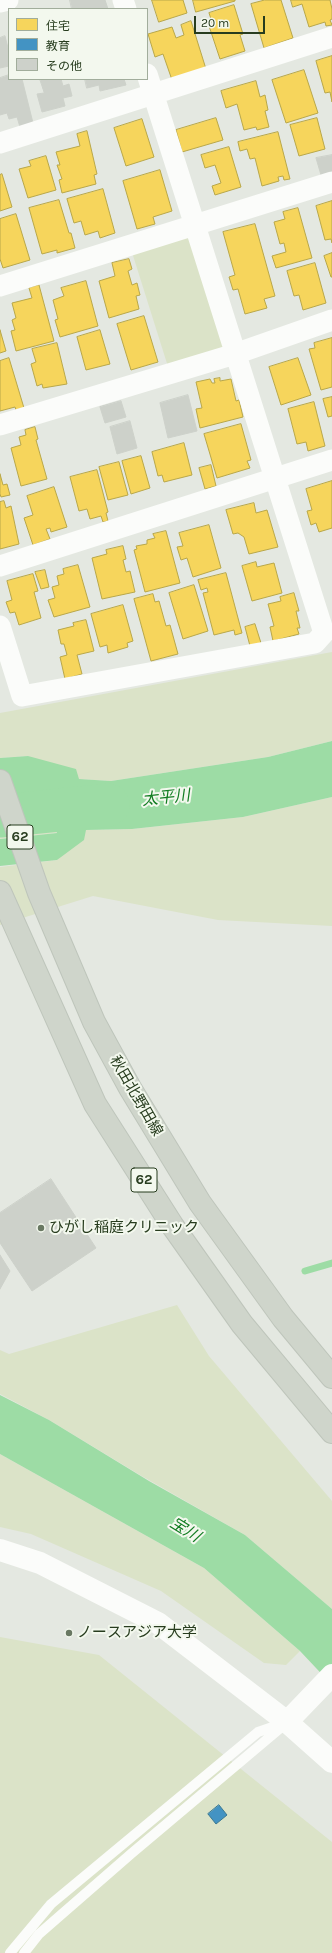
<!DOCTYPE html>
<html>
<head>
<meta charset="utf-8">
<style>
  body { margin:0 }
  #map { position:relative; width:332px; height:1953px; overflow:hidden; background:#e4e8e1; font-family:Karla,"Noto Sans JP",sans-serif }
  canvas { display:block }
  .legend { position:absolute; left:8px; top:8px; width:140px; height:72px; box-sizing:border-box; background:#f3f8ee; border:1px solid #a1ad9b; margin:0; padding:5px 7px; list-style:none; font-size:12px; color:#273c1e }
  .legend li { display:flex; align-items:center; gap:8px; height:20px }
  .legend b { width:20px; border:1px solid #a1ad9b }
  .scale { position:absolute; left:194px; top:16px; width:71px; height:18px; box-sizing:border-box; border:2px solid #273c1e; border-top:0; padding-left:5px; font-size:12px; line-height:14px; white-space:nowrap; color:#273c1e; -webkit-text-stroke:3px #f3f8ee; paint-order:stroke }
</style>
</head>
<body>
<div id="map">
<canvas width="332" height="1953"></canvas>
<ul class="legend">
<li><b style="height:11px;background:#f6d55c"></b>住宅</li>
<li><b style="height:11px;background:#4393c3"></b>教育</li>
<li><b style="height:11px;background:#cdd1ca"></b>その他</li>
</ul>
<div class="scale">20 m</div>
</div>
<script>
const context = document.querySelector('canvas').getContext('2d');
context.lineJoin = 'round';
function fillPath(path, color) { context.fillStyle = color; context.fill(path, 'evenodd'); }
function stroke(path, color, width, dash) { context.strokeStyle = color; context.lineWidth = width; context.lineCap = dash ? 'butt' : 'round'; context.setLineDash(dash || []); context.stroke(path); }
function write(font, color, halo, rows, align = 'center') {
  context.font = font + ' Karla,"Noto Sans JP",sans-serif'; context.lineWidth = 4; context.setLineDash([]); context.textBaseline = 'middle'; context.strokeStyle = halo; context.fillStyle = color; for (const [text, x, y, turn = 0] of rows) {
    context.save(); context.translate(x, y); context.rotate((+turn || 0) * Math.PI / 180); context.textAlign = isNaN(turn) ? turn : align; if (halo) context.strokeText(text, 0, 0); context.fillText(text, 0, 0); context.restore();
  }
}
fillPath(new Path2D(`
  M194 225 235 354 170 373 130 246Z
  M332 652V741L268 757 111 781 79 779 28 756 0 758V713Z
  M0 796 45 800 57 833 0 839Z
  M332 797V926L218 920 93 896 0 925V867L57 860 86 830 132 829 243 817Z
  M177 1305 209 1356 332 1501V1609L245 1535 140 1475 49 1420 0 1394V1350L9 1354Z
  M0 1454 204 1568 300 1651 286 1665 264 1663 161 1591 31 1534 0 1527Z
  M0 1637 99 1655 332 1842V1953H0Z`), '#dbe3c8');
fillPath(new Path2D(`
  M332 741V797L243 817 132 829 86 830 84 840 57 860 0 866V839L57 833 45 800 34 796 0 793V758L28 756 76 769 79 779 111 781 268 757Z
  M0 1395 49 1420 149 1481 245 1535 332 1609V1685L300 1651 204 1568 0 1454Z`), '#9ddca5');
const homes = new Path2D(`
  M152 0H183L187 13 159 22Z
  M193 0H235V1L196 12Z
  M265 0H281L293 38 264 48 251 4Z
  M291 0H330L332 9V19L330 20 332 25 326 26 325 22 309 27 302 4 293 7Z
  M234 5 243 34 240 35 245 51 220 59 209 26 213 25 209 13Z
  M191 21 206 69 172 80 163 54 155 57 148 34 172 27 176 38 184 35 181 25Z
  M332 56V102L330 92 325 93 316 61Z
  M304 70 318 113 286 123 272 80Z
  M256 81 260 97 265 95 268 110 265 111 269 127 257 130 256 127 244 130 237 104 226 108 221 91Z
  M216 118 223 140 182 152 176 130Z
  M317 118 325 149 299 156 290 125Z
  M142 119 154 157 126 166 114 128Z
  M87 131 97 174 94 175 96 184 62 193 59 180 62 179 57 165H60L56 152 80 146 77 134Z
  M278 132 290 179 284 180 283 176 278 177 279 181 262 186 255 158 250 159 247 149 240 151 238 142Z
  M229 147 241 187 215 195 212 186 221 183 215 165 205 168 201 155Z
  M46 156 56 190 28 198 19 169 31 166 29 161Z
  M160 170 172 211 153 217 155 224 137 229 123 181Z
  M2 174 12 207 0 211V175Z
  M103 189 115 233 100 238 98 231 85 235 81 221 74 223 67 199Z
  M59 200 69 233H71L75 248 57 253V250L42 254 29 208Z
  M332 201V243L331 239 325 240 316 206Z
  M298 208 312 258 276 268 272 256 286 252 284 243 280 244 274 222 285 219 283 212Z
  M16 214 30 260 3 268 0 259V219Z
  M255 224 275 296 264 299 267 308 245 314 238 289 233 290 229 277 235 275 223 232Z
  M332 253V277H331L324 256Z
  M129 259 132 269 128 271 132 285 137 283 140 295 136 296 139 309 109 318 99 281 115 276 112 263Z
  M315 263 326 303 303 310 299 295 294 296 287 271Z
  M86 281 98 326 60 337 55 320 58 319 53 300 64 296 61 288Z
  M39 285 54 341 16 351 11 331 15 330 12 320 16 318 12 303 32 298 29 288Z
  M144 316 158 362 131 370 117 324Z
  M0 330 6 351 0 353Z
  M100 330 110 364 86 370 77 337Z
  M332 338V387L321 390 309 349 315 348 314 343Z
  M57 343 67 384 43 388 42 384 37 386 31 364 36 362 32 349Z
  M9 358 24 408 16 410 15 407 0 411V361Z
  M298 358 311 395 281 405 269 367Z
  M220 378V381L231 379 236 401 239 400 243 417 200 428 196 409 202 408 196 382 210 379 212 383H215L214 379Z
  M332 397V416L328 417 323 399Z
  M314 402 325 446 308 451 306 442 297 444 288 409Z
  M241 424 251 460 247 461 250 468 217 478 204 434Z
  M35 427 38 439 36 440 47 479 21 486 11 448 21 445 19 437 26 435 25 430Z
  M184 443 192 475 164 482 162 475 158 476 152 452Z
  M141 456 150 488 131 494 122 461Z
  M119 462 128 495 108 500 99 467Z
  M211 465 216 486 205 489 199 468Z
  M97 470 108 512 106 513 108 521 103 522 101 516 90 519 87 509 79 511 70 477Z
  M0 474 3 485 7 484 10 495 1 497 0 494Z
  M332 481V528L319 532 316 523 311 525 307 511 312 510 306 489Z
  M54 487 67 527 51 532 50 528 46 529 50 539 33 545 24 518 33 515 27 496Z
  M4 501 6 508 11 506 19 544 0 549V502Z
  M254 503 256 513 267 510 278 547 249 554 244 537 238 533 233 534 226 510Z
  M209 525 221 568 193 577 187 558 181 560 177 547 183 546 179 533Z
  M166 531 180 583 145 592 134 550 137 549 136 546 147 544V540L155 538 153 534Z
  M123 546 126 559 123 560 126 572 130 571 135 592 102 599 92 558 107 554 106 550Z
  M256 562 257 567 274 563 282 593 252 601 242 566Z
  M78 565 90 607 54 617 48 600 55 598 52 587 59 585 57 576 64 574 63 569Z
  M45 570 49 587 41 589 35 572Z
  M226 573 242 633 235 635 234 630 214 635 203 593 208 592 207 588 201 590 198 580Z
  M33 574 38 591 34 592 41 618 19 625 15 612 10 613 6 602 12 600 7 581Z
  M194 585 208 631 183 639 169 593Z
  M294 593 299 611H296L300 628H297L299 634 273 641 270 627 274 626 268 604 281 601 280 597Z
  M153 594 155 602 159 601 166 626 170 625 178 654 151 661 134 599Z
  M123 605 133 641 127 643 128 647 108 653 107 645 100 647 91 614Z
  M86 620 94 651 77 655 82 674 65 679 60 657 67 655 64 644H61L58 630 74 626 73 623Z
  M255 624 261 643 250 646 245 627Z`);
fillPath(homes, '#f6d55c');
stroke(homes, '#b8a749', 1);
const schools = new Path2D(`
  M219 1805 227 1815 216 1824 208 1814Z`);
fillPath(schools, '#4393c3');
stroke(schools, '#3b7992', 1);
stroke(new Path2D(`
  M305 1271 332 1263`), '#9ddca5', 7);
stroke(new Path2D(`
  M0 816 108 805`), '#9ddca5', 43);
const building = new Path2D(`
  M70 0H105L108 9H72Z
  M5 36 9 52V66L0 68V38Z
  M9 75V79H22L33 123 20 127 17 117 9 119 7 113 0 115V78Z
  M40 79H61L63 86 69 84 72 96 63 98 65 106 42 112 37 94 44 93Z
  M85 79H124L126 85 100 91 99 85 87 88Z
  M332 155V172L321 175 316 158Z
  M188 395 197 431 168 438 160 403Z
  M121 401 126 417 105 423 100 407Z
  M130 421 137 448 117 454 110 427Z
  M51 1179 96 1248 32 1291 0 1243V1213Z
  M0 1255 10 1271 0 1289Z`);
fillPath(building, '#cdd1ca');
stroke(building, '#cdd1ca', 1);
const primary = new Path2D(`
  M0 781 39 893 94 1022 130 1088 200 1203 283 1318 332 1377
  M0 892 95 1104 172 1225 242 1324 332 1432`);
stroke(primary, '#bec5bb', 24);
stroke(new Path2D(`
  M10 1953 51 1904 258 1732 287 1722
  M24 1953 39 1934 132 1853 284 1725`), '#fbfcfa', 10);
stroke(new Path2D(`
  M123 0 126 9
  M0 2 8 0
  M0 143 332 37
  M0 286 332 182
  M0 425 235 354 332 320
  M0 566 332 460
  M0 626 22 696 315 643 324 633 147 74`), '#fbfcfa', 21);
stroke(new Path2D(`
  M0 1550 40 1563 158 1623 287 1722 332 1762
  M287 1722 332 1675`), '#fbfcfa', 22);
stroke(primary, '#cfd5cb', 22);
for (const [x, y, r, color] of [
  [41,1228,4,"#697862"],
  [69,1633,4,"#697862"]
]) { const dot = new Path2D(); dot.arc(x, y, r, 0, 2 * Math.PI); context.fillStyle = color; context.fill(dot); stroke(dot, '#f3f8ee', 1.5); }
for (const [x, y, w] of [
  [20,837,26],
  [144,1180,26]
]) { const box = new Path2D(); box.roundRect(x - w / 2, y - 12, w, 24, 3); context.fillStyle = '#f3f8ee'; context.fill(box); stroke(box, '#273c1e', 1); }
write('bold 14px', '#273c1e', null, [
  ["62",20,837],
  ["62",144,1180]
]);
write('15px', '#273c1e', '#f3f8ee', [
  ["秋田北野田線",136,1096,60]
]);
write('15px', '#273c1e', '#f3f8ee', [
  ["ひがし稲庭クリニック",49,1228],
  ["ノースアジア大学",77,1633]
], 'left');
write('italic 16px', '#127d22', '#f3f8ee', [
  ["太平川",166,798,-6],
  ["宝川",185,1530,32]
]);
</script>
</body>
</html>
